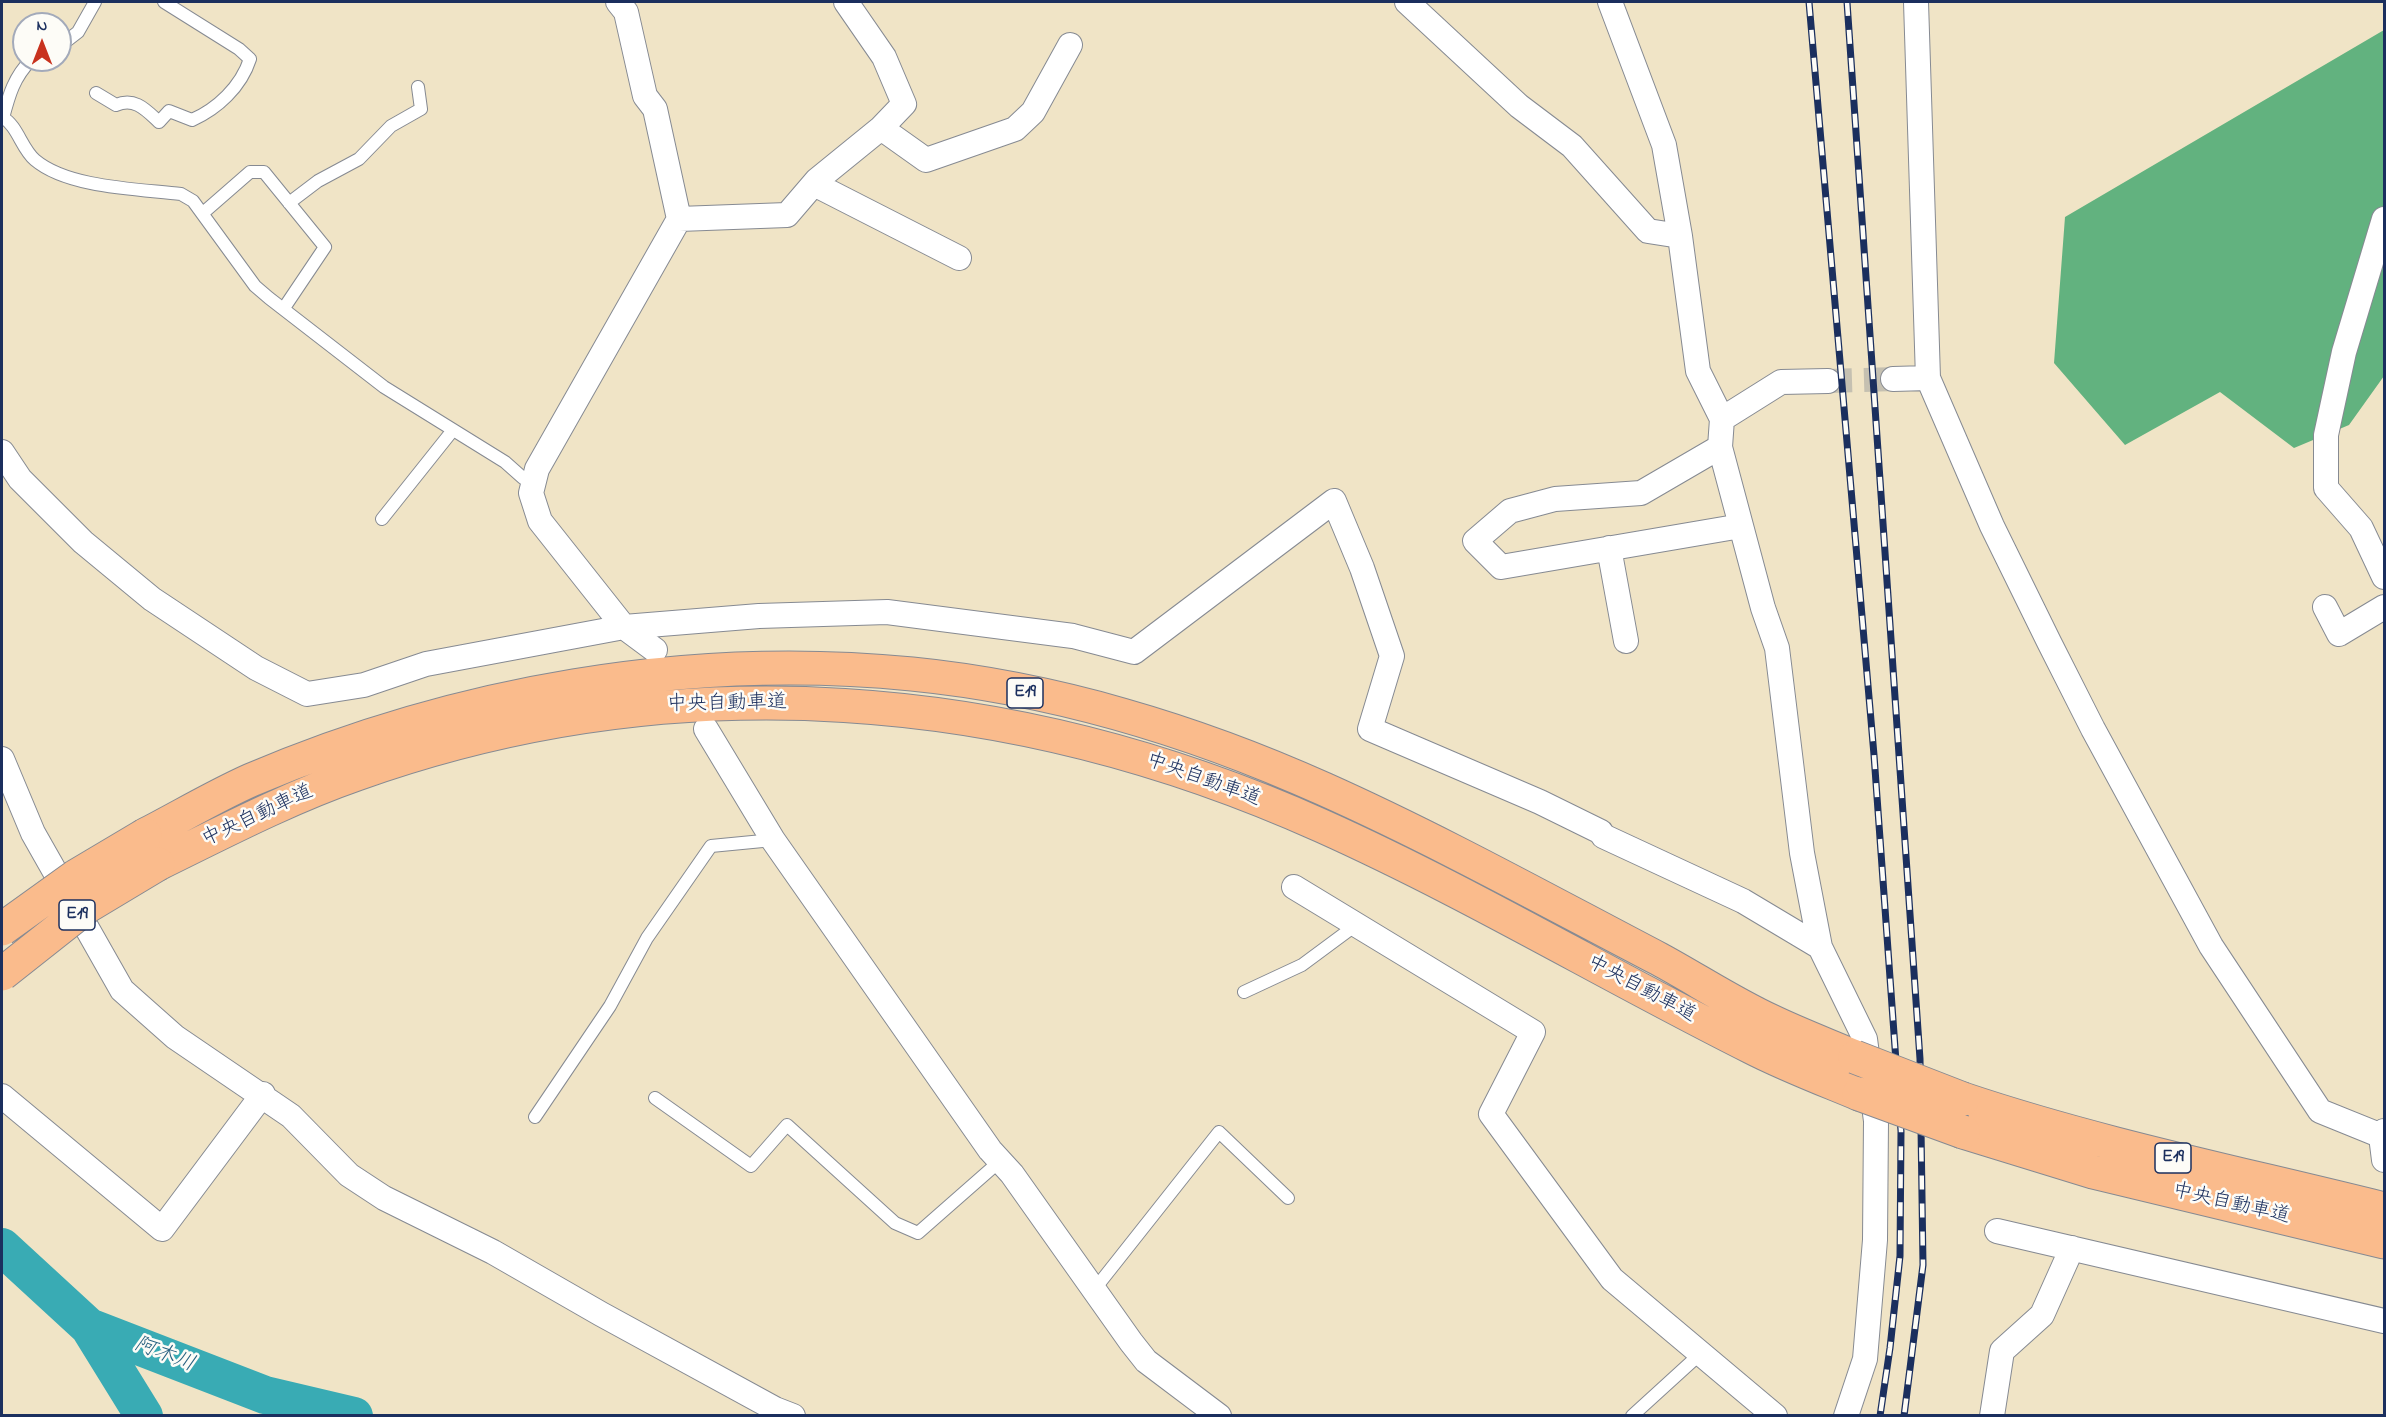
<!DOCTYPE html>
<html>
<head>
<meta charset="utf-8">
<style>
  body { margin:0 }
  #map { position:relative; width:2386px; height:1417px; overflow:hidden; background:#f0e4c6; font-family:"Indie Flower",sans-serif }
  canvas { display:block }
  .frame { position:absolute; inset:0; border:3px solid #1b2f5e; pointer-events:none }
  .north { position:absolute; left:12px; top:12px; width:60px; height:60px; box-sizing:border-box; background:#fdfcf7; border:2px solid #a3aaba; border-radius:50%; rotate:0deg; font-size:16px; font-weight:700; line-height:24px; text-align:center; color:#1b2f5e }
  .north::after { content:''; display:block; margin:auto; width:21px; height:27px; background:#c8321e; clip-path:polygon(50% 0,100% 100%,50% 72%,0 100%) }
</style>
</head>
<body>
<div id="map">
<canvas width="2386" height="1417"></canvas>
<div class="frame"></div>
<div class="north">N</div>
</div>
<script>
const context = document.querySelector('canvas').getContext('2d');
context.lineJoin = 'round';
function fillPath(path, color) { context.fillStyle = color; context.fill(path, 'evenodd'); }
function stroke(path, color, width, dash) { context.strokeStyle = color; context.lineWidth = width; context.lineCap = dash ? 'butt' : 'round'; context.setLineDash(dash || []); context.stroke(path); }
function write(font, color, halo, rows, align = 'center') {
  context.font = font + ' "Indie Flower","Klee One",sans-serif'; context.lineWidth = 5; context.setLineDash([]); context.textBaseline = 'middle'; context.strokeStyle = halo; context.fillStyle = color; for (const [text, x, y, turn = 0] of rows) {
    context.save(); context.translate(x, y); context.rotate((+turn || 0) * Math.PI / 180); context.textAlign = isNaN(turn) ? turn : align; if (halo) context.strokeText(text, 0, 0); context.fillText(text, 0, 0); context.restore();
  }
}
fillPath(new Path2D(`
  M2384 30V376L2349 425 2294 448 2220 392 2125 445 2054 363 2065 217Z`), '#62b27f');
stroke(new Path2D(`
  M2 1247 89 1327 265 1395 354 1416
  M89 1327 144 1416`), '#39abb4', 38);
stroke(new Path2D(`
  M1828 381 1893 379`), '#c5c0b1', 24, [24, 12]);
const service = new Path2D(`
  M60 46 78 32 95 2
  M96 93 116 105C135 97 146 110 159 122L169 111 192 120C217 109 241 87 250 59L239 49 164 2
  M2 117C18 126 21 148 35 160 68 188 139 189 181 194L193 201 255 286 269 298 384 387 505 462 523 478 534 480
  M3 118C9 95 14 77 31 60
  M289 203 318 181 359 159 391 126 421 109 418 87
  M203 213 250 172H264L325 247 284 308
  M382 519 453 430
  M1244 992 1302 965 1356 925
  M655 1098 751 1166 787 1125 895 1223 918 1233 1000 1161
  M535 1117 610 1006 647 938 711 846 773 840
  M1094 1290 1219 1132 1288 1198
  M1632 1416 1700 1354`);
const minor = new Path2D(`
  M618 2 626 12 645 96 655 109 679 219
  M1407 2 1519 106 1572 146 1648 231 1680 236
  M1610 2 1664 145 1680 236 1698 371 1722 419 1720 447 1763 608 1777 648 1802 853 1820 947 1865 1039 1876 1121 1875 1240 1865 1359 1846 1416
  M1916 2 1928 378 1992 526 2049 642 2093 729 2211 946 2320 1111 2384 1137
  M881 128 926 160 1015 129 1033 112 1070 45
  M814 184 959 258
  M2384 219 2344 352 2326 435V488L2361 528 2384 577
  M1893 379 1928 378
  M1722 419 1781 382 1828 381
  M1720 447 1641 493 1555 499 1510 511 1475 541 1501 567 1741 526
  M2 452 20 479 83 542 152 599 256 668 307 694 364 685 426 664 624 627 759 616 887 612 1073 636 1134 652 1334 501 1362 568 1392 656 1370 729 1540 802 1601 832 1603 836 1743 901 1820 947
  M1609 548 1626 641
  M2325 607 2339 634 2384 607
  M655 650 624 627 540 521 531 493 537 469 679 219 787 215 817 180 881 128 904 104 884 57 846 2
  M706 729 773 840 990 1150 1012 1174 1131 1342 1146 1361 1219 1416
  M2 759 33 833 122 990 175 1037 291 1116 349 1175 384 1198 493 1252 601 1314 775 1409 793 1416
  M1294 887 1533 1032 1491 1114 1612 1279 1775 1416
  M2 1096 162 1229 263 1094
  M2384 1160 2381 1136 2384 1131
  M1997 1231 2384 1321
  M1992 1416 2002 1351 2042 1315 2072 1248`);
const motorway = new Path2D(`
  M145 835C180 817 215 796 251 780 458 692 687 652 912 674 1053 688 1195 731 1324 789 1438 840 1548 901 1659 959 1696 979 1732 1003 1771 1021 1798 1034 1827 1045 1855 1057
  M158 864C223 832 288 798 357 774 677 660 1015 688 1322 826 1469 892 1607 975 1751 1047 1786 1065 1823 1079 1859 1094
  M1963 1099C2100 1145 2244 1174 2384 1209
  M1963 1132 2093 1172 2384 1242`);
stroke(service, '#868a92', 14);
stroke(minor, '#868a92', 26);
stroke(motorway, '#868a92', 35);
stroke(service, '#fff', 12);
stroke(minor, '#fff', 24);
stroke(motorway, '#fabb8c', 33);
const rail = new Path2D(`
  M1809 2 1874 755 1901 1131 1900 1256 1890 1348 1880 1416
  M1847 2 1920 1059 1923 1265 1904 1416`);
stroke(rail, '#1b2f5e', 7);
stroke(rail, '#fdfcf7', 4.5, [14]);
const motorwayBridge = new Path2D(`
  M2 929 76 876 145 835
  M2 974 88 906 158 864
  M1855 1057 1963 1099
  M1859 1094 1963 1132`);
stroke(motorwayBridge, '#868a92', 35, []);
stroke(motorwayBridge, '#fabb8c', 33);
for (const [x, y, w] of [
  [1025,693,36],
  [77,915,36],
  [2173,1158,36]
]) { const box = new Path2D(); box.roundRect(x - w / 2, y - 15, w, 30, 4.5); context.fillStyle = '#fdfcf7'; context.fill(box); stroke(box, '#1b2f5e', 1.5); }
write('bold 18px', '#1b2f5e', null, [
  ["E19",1025,693],
  ["E19",77,915],
  ["E19",2173,1158]
]);
write('20px', '#1b2f5e', '#fdfcf7', [
  ["中央自動車道",727,705,-1],
  ["中央自動車道",1203,781,20],
  ["中央自動車道",258,817,-25],
  ["中央自動車道",1641,990,28],
  ["中央自動車道",2231,1205,13]
]);
write('italic 21px', '#276180', '#fdfcf7', [
  ["阿木川",164,1356,21]
]);
</script>
</body>
</html>
